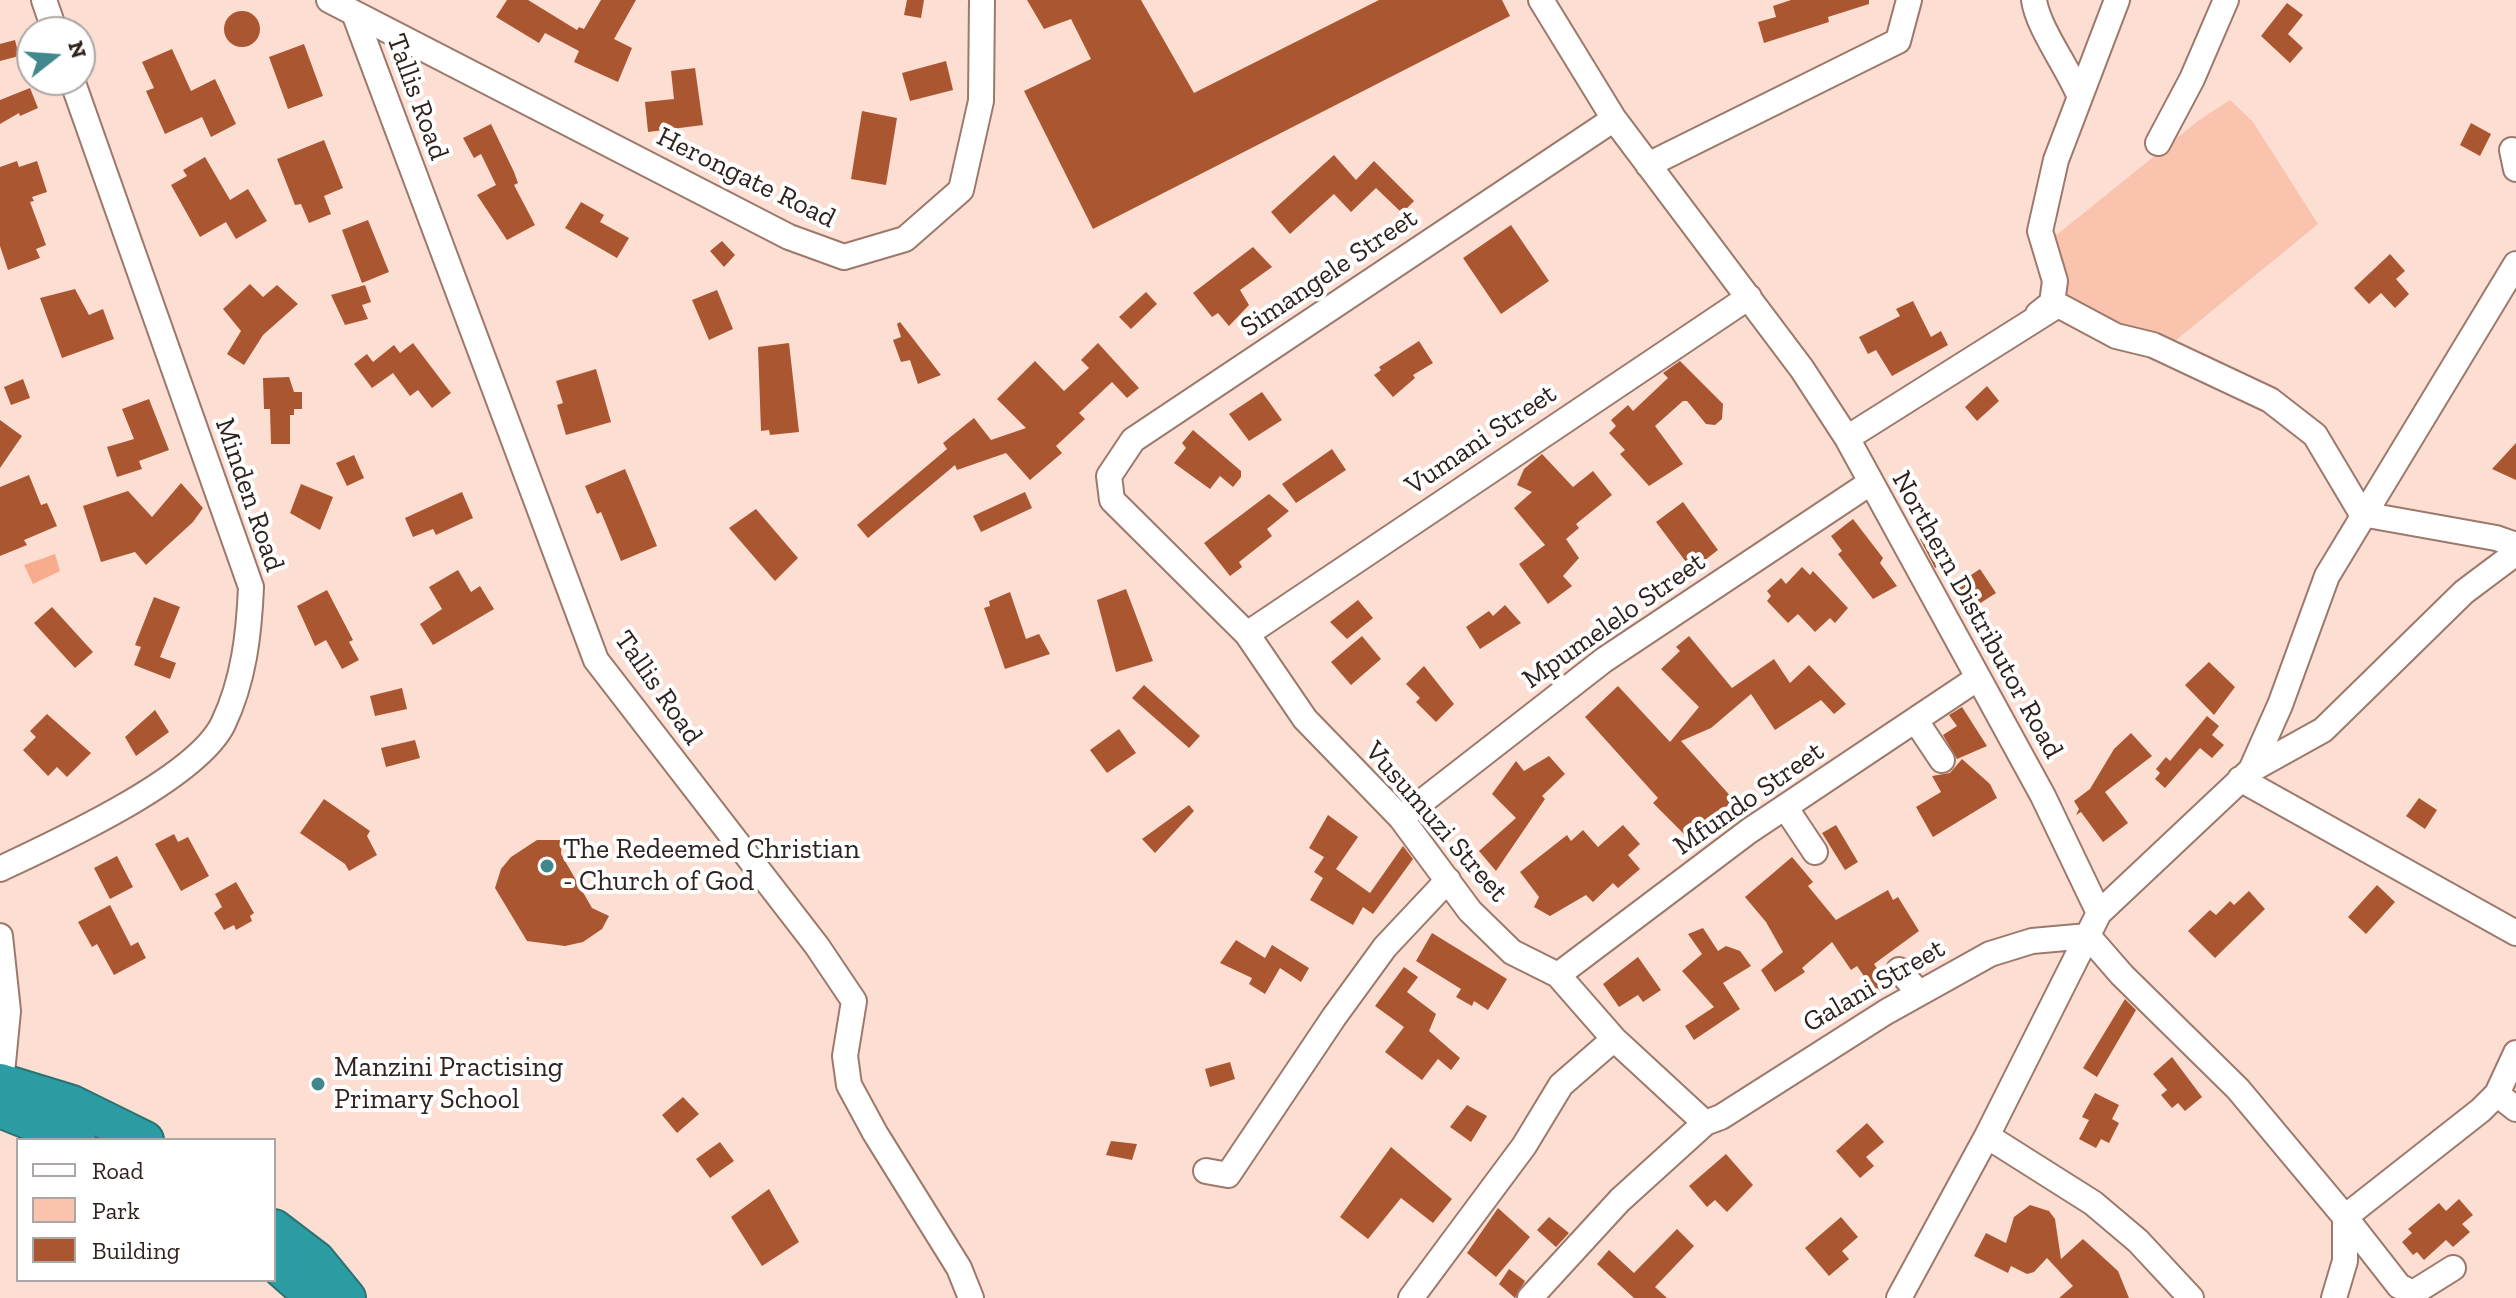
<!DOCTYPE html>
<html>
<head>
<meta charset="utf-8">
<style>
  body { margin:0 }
  #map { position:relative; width:2516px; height:1298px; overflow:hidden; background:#fdded2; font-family:"Zilla Slab",serif }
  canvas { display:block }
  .legend { position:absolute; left:16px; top:1138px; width:260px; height:144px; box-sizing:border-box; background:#fff; border:2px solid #aca7a4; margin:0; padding:10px 14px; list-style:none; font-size:24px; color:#30221c }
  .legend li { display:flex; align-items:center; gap:16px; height:40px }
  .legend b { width:40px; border:2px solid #aca7a4 }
  .north { position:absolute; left:16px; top:16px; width:80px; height:80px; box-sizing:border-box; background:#fff; border:2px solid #aca7a4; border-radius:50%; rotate:73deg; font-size:22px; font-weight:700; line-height:32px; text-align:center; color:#30221c }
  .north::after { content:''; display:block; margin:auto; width:28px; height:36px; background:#40888c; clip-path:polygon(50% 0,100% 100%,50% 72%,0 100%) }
</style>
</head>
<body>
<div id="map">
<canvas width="2516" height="1298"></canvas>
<ul class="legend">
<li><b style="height:10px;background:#fff"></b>Road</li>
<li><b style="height:22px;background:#f9c3ae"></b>Park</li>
<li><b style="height:22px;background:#aa5631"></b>Building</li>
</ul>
<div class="north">N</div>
</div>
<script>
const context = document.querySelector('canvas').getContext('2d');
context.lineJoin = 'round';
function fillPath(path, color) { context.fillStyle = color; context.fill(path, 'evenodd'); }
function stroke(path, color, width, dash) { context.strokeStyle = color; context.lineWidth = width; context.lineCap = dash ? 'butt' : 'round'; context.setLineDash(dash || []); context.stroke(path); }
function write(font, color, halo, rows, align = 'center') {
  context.font = font + ' "Zilla Slab",serif'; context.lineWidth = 8; context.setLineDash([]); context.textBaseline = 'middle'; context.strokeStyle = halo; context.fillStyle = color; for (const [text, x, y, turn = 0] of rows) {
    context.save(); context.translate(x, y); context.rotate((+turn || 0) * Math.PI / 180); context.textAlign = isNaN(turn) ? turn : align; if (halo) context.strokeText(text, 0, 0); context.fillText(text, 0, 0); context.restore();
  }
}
fillPath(new Path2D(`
  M2230 100 2253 122 2318 224 2170 345 2070 305 2049 241 2198 121Z`), '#f9c3ae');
fillPath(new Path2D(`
  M55 554 60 571 33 584 24 565Z`), '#f7ac8e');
fillPath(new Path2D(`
  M507 0H528L577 30 579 27 584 29 601 0H636L614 39 632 48 618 82 574 62 579 51 545 33 539 43 496 17Z
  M907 0H924L921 18 904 15Z
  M1027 0H1141L1194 93 1379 0H1502L1510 16 1093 229 1024 91 1091 59 1071 19 1044 29Z
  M1791 0H1869V4L1828 17 1829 22 1764 43 1758 22 1776 17 1773 6Z
  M2287 3 2303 15 2288 34 2303 48 2290 63 2261 36Z
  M224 29a18 18 0 1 1 36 0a18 18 0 1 1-36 0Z
  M15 40 19 56 0 61V44Z
  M304 44 323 96 288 109 269 57Z
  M172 49 191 91 215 79 236 124 211 137 202 117 165 134 146 91 154 88 142 62Z
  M946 61 953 90 910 101 902 73Z
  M695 68 703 125 648 132 645 102 674 99 671 71Z
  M30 88 38 108 20 116 19 113 0 124V100Z
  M862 111 897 118 886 185 851 179Z
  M2471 123 2491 134 2480 156 2460 145Z
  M491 124 514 172 518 183 514 185 535 225 507 240 477 195 496 185 481 154 474 158 463 138Z
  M324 140 343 188 324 196 331 214 309 223 301 204 295 205 277 159Z
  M1334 155 1356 180 1374 161 1414 201 1402 213 1376 188 1351 212 1334 194 1290 234 1271 212Z
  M205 157 230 200 248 189 267 221 236 239 226 222 200 237 171 185 187 176 183 170Z
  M17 161 19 167 37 161 47 192 32 197 34 201 30 202 46 245 36 249 40 258 8 270 0 246V167Z
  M581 202 604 215 600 222 629 238 617 258 565 228Z
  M368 220 389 272 362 283 342 230Z
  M1511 225 1549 281 1501 314 1463 258Z
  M722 241 735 255 724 267 710 251Z
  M1253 247 1272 267 1240 290 1249 305 1229 326 1218 313 1212 317 1193 293Z
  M2390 254 2405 271 2396 279 2409 294 2395 308 2381 293 2369 304 2354 288Z
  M250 284 263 297 277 285 298 304 263 335 244 365 227 354 241 331 223 309Z
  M365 285 371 302 362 305 368 319 345 325 331 295Z
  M75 289 89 315 103 309 114 339 62 358 40 298Z
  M717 290 733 329 709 340 692 300Z
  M1146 292 1157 304 1131 329 1119 317Z
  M1913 301 1931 337 1941 331 1948 345 1892 376 1876 350 1868 354 1859 337 1900 316 1896 309Z
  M900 322 911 336 941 375 918 384 910 360 901 362 893 340 901 337 897 324Z
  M1419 341 1433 363 1413 375 1415 378 1393 397 1374 375 1381 370 1379 367Z
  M413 343 451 393 432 408 418 390 410 396 393 373 372 388 354 364 367 354 373 362 394 345 400 353Z
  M789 343 799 432 770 435 769 430 761 431 758 347Z
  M1098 343 1139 388 1127 398 1112 382 1079 413 1085 419 1056 446 1062 453 1030 480 1006 453 957 470 955 465 868 538 857 525 947 449 943 443 974 418 991 440 1026 428 997 399 1035 361 1064 391 1089 368 1081 360Z
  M1680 361 1723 404 1722 419 1715 425 1706 424 1687 401H1683L1655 426 1683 464 1649 486 1620 454 1625 450 1609 433 1616 426 1611 420 1628 405 1633 411 1668 378 1663 373Z
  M596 369 611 422 566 435 557 405 563 403 556 381Z
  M289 377 294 392H302V409H294V415H290V444H271L270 409H264L263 378Z
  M23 379 30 398 11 405 4 387Z
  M1987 386 1999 401 1977 421 1965 407Z
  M1262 392 1282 420 1249 441 1229 414Z
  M149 399 169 450 139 461 142 469 117 477 107 447 134 439 122 409Z
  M0 420 22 436 0 468Z
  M1193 430 1241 471V477L1233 487 1220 476 1210 489 1174 463 1186 448 1182 443Z
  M2516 443V480L2492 469Z
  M1332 449 1346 470 1296 503 1282 484Z
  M1542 454 1573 487 1593 471 1612 495 1576 524 1579 528 1566 539 1579 558 1563 576 1572 586 1548 604 1519 564 1545 545 1514 508 1532 492 1517 485 1524 469Z
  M354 455 364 478 347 486 336 463Z
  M625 469 657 546 621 561 601 512 597 514 585 486Z
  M29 475 41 505 47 503 57 526 24 540 27 545 0 556V487Z
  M181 483 203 508 193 522 146 565 135 552 101 562 83 506 128 491 152 517Z
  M301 484 333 497 320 530 290 513Z
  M462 492 473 518 436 535 433 529 413 537 405 518Z
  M1025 492 1032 508 981 532 973 516Z
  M1269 494 1289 511 1267 529 1272 536 1239 562 1242 567 1230 576 1204 543Z
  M1683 502 1718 550 1692 570 1656 522Z
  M756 509 798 558 775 581 729 528Z
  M1853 519 1883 558 1880 563 1897 586 1873 599 1838 554 1842 551 1831 536Z
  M1928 534 1944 562 1935 568 1920 539Z
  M1802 567 1810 575 1813 571 1848 608 1835 623 1830 618 1815 632 1798 614 1788 623 1767 601 1771 596 1767 591 1781 578 1786 584Z
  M1980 569 1996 593 1965 613 1950 589Z
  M458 570 471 592 480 586 494 609 433 645 420 624 442 609 429 587Z
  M1126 589 1153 661 1116 672 1097 600Z
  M327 590 353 640 349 642 359 660 342 669 326 640 315 646 297 606Z
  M1010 592 1026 639 1039 634 1050 654 1005 669 984 608 990 606 989 601Z
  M154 597 180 607 160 657 176 663 170 679 134 665 141 647 135 645Z
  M1358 600 1373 618 1347 639 1330 622Z
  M1505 605 1521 623 1480 649 1466 627 1489 611 1493 616Z
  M52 607 93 652 75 668 34 623Z
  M1362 636 1381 659 1351 685 1331 662Z
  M1689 636 1732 688 1774 659 1790 683 1809 665 1846 704 1834 714 1821 700 1775 730 1751 694 1711 728 1681 741 1734 800 1689 839 1653 803 1658 798 1585 717 1618 686 1670 742 1699 707 1661 669 1680 651 1676 647Z
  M2209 662 2235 687 2214 715 2185 685Z
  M1424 666 1454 704 1436 722 1416 702 1420 698 1406 684Z
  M1144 685 1200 736 1189 748 1132 698Z
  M402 688 407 709 375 716 370 696Z
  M1962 707 1987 746 1957 759 1943 735 1957 726 1949 715Z
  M155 710 169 732 136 756 125 737Z
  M47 714 91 753 67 777 57 767 48 776 23 750 36 737 30 731Z
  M2207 716 2219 726 2212 735 2224 745 2212 758 2200 748 2165 788 2155 779 2160 773 2156 769 2166 757 2170 761Z
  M1119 729 1136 753 1107 773 1090 750Z
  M2131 733 2152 756 2105 792 2128 823 2103 842 2081 812 2076 815 2079 809 2074 801 2090 789 2114 749Z
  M415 740 420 758 386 767 381 748Z
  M1549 756 1565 774 1542 796 1545 799 1496 871 1479 851 1516 818 1492 794 1516 761 1524 771Z
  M1962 759 1990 784 1997 798 1933 837 1916 807 1941 792 1932 776 1950 773Z
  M2419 798 2437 810 2425 829 2406 816Z
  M324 799 370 831 367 836 377 855 349 871 345 864 300 833Z
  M1189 805 1194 811 1155 853 1142 839Z
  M1328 815 1358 837 1336 869 1370 893 1403 846 1413 859 1373 914 1363 907 1353 925 1310 900 1323 878 1314 872 1324 857 1309 848Z
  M1623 825 1640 844 1628 855 1640 869 1618 888 1613 883 1593 902 1586 895 1550 916 1534 907 1539 897 1520 872 1567 835 1571 841 1583 830 1598 847Z
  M1836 825 1858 862 1845 870 1822 833Z
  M174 834 178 842 188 837 209 876 181 891 155 844Z
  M537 840H562L561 854 592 908 609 916 602 929 583 942 565 946 527 941 495 888 501 869 511 857Z
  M117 856 133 887 110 899 94 868Z
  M1792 857 1813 882 1808 886 1836 920 1888 890 1893 900 1898 897 1919 931 1874 964 1889 986 1877 995 1857 966 1851 970 1832 942 1802 968 1805 972 1775 992 1761 970 1783 952 1766 922 1745 897Z
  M236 882 254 913 250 916 252 921 236 930 234 925 224 930 214 913 222 907 215 894Z
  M2377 885 2395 902 2366 934 2348 917Z
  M2249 891 2265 909 2215 958 2188 931 2210 910 2216 915 2230 901 2234 905Z
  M110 905 131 946 138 942 146 958 114 975 97 944 92 947 78 922Z
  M1703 928 1718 951 1726 946 1740 951 1751 966 1723 983 1740 1009 1694 1040 1685 1026 1714 1007 1682 971 1702 954 1688 934Z
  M1432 933 1507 979 1488 1010 1474 1001 1472 1006 1456 997 1461 989 1416 961Z
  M1236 940 1265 958 1272 945 1309 968 1301 982 1280 968 1265 994 1249 984 1252 978 1220 963Z
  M1638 957 1661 990 1643 1002 1638 995 1619 1007 1603 984Z
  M1404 967 1418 977 1407 992 1436 1014 1429 1031 1460 1058 1451 1070 1438 1059 1422 1080 1385 1052 1404 1027 1375 1006Z
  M2125 999 2136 1010 2097 1077 2083 1068Z
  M2172 1057 2202 1097 2185 1111 2178 1103 2172 1108 2161 1095 2167 1090 2153 1074Z
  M1230 1062 1235 1079 1210 1087 1205 1069Z
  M2095 1093 2119 1105 2112 1119 2119 1123 2109 1143 2101 1139 2096 1148 2079 1139 2089 1120 2082 1117Z
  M683 1097 699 1114 677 1133 662 1115Z
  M1467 1105 1487 1116 1471 1142 1450 1127Z
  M1867 1123 1884 1142 1866 1157 1874 1166 1860 1178 1836 1151Z
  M1111 1141 1137 1144 1132 1160 1106 1155Z
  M720 1142 734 1161 710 1178 696 1159Z
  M1391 1147 1452 1199 1433 1223 1401 1198 1368 1239 1340 1217Z
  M1726 1154 1753 1185 1727 1212 1715 1200 1707 1207 1689 1186Z
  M769 1189 799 1242 762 1266 731 1217Z
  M2459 1199 2473 1215 2462 1224 2470 1232 2453 1247 2446 1240 2424 1260 2417 1252 2413 1255 2402 1242 2412 1233 2408 1229 2439 1203 2446 1211Z
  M2030 1205 2049 1211 2055 1219 2061 1259 2083 1239 2118 1271 2129 1298H2059L2073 1286 2047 1258 2034 1272 2027 1274 2011 1266 2008 1273 1974 1256 1986 1233 2006 1243 2014 1217Z
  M1498 1208 1530 1237 1496 1277 1467 1253Z
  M1549 1217 1569 1233 1556 1247 1537 1230Z
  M1841 1217 1858 1237 1842 1251 1849 1259 1829 1276 1805 1248Z
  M1677 1229 1694 1246 1655 1287 1667 1298H1634L1597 1264 1609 1250 1634 1273Z
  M1509 1269 1525 1281 1515 1298 1499 1284Z`), '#aa5631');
const minor = new Path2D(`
  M44 0 55 32
  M329 0 789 237 844 257 905 239 961 190 981 101 982 0
  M1541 0 1614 119 1802 369 1847 438 2043 796 2099 913 1987 1136 1899 1298
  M2034 0C2038 28 2067 66 2079 95
  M354 13 596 660 817 946 854 1001 845 1056 849 1085 875 1133 959 1268 971 1298
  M1614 119 1133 440 1109 476 1112 500 1247 634 1305 719 1401 818 1470 911 1512 952 1558 975 1614 1039 1705 1123
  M2158 143 2192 79 2226 0
  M2512 150 2516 169
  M1648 165 1898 41 1909 0
  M2038 314 2052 303 2055 281 2040 231 2056 160 2117 0
  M1847 438 2058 305 2116 336 2153 345 2270 400 2315 435 2362 514 2496 538 2516 545
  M1247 634 1749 297
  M1916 721 1942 760
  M2251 770 2323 730 2464 592 2516 553
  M2240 779 2516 933
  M1785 807 1815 852
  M1401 818 1604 660 1870 483
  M0 869C57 842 196 779 223 724 244 680 249 634 251 587L72 80
  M2099 913 2251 770 2280 705 2327 576 2516 264
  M0 936 8 1011 0 1094
  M1899 970 1919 993
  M1558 975 1749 831 1978 678
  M2497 1094 2516 1109
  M1987 1136 2093 1203 2138 1241 2191 1298
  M1206 1171 1228 1175 1334 1017 1385 947 1448 880
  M2453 1268 2413 1293 2399 1286 2345 1217 2481 1110 2497 1094 2516 1053
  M1411 1298 1524 1146 1561 1085 1614 1039
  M1530 1298 1620 1200 1705 1123 1721 1117 1886 1012 1990 954 2032 941 2088 936 2122 975 2238 1089 2345 1217V1261L2334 1298`);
const highway = new Path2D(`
  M0 1082 72 1104 145 1140
  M0 1109 77 1140
  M274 1228 316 1260 347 1298
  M274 1262 315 1298`);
stroke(minor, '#9c796b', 28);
stroke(highway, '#2d7173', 40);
stroke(minor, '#fff', 24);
stroke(highway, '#2b9ca2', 36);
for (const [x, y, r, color] of [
  [547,866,8,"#40888c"],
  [318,1084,8,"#40888c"]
]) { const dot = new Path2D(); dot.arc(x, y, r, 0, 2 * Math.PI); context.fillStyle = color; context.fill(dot); stroke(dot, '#fff', 3); }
write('28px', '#30221c', '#fff', [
  ["Tallis Road",417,97,70],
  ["Herongate Road",746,178,26],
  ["Simangele Street",1329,273,-34],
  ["Vumani Street",1481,440,-34],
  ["Minden Road",249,495,71],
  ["Northern Distributor Road",1977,615,61],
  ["Mpumelelo Street",1614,621,-35],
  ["Tallis Road",658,688,55],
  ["Mfundo Street",1749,799,-35],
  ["Vusumuzi Street",1436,822,49],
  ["Galani Street",1874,986,-30]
]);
write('28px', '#30221c', '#fff', [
  ["The Redeemed Christian",563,850],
  ["- Church of God",563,882],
  ["Manzini Practising",334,1068],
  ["Primary School",334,1100]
], 'left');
</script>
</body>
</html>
